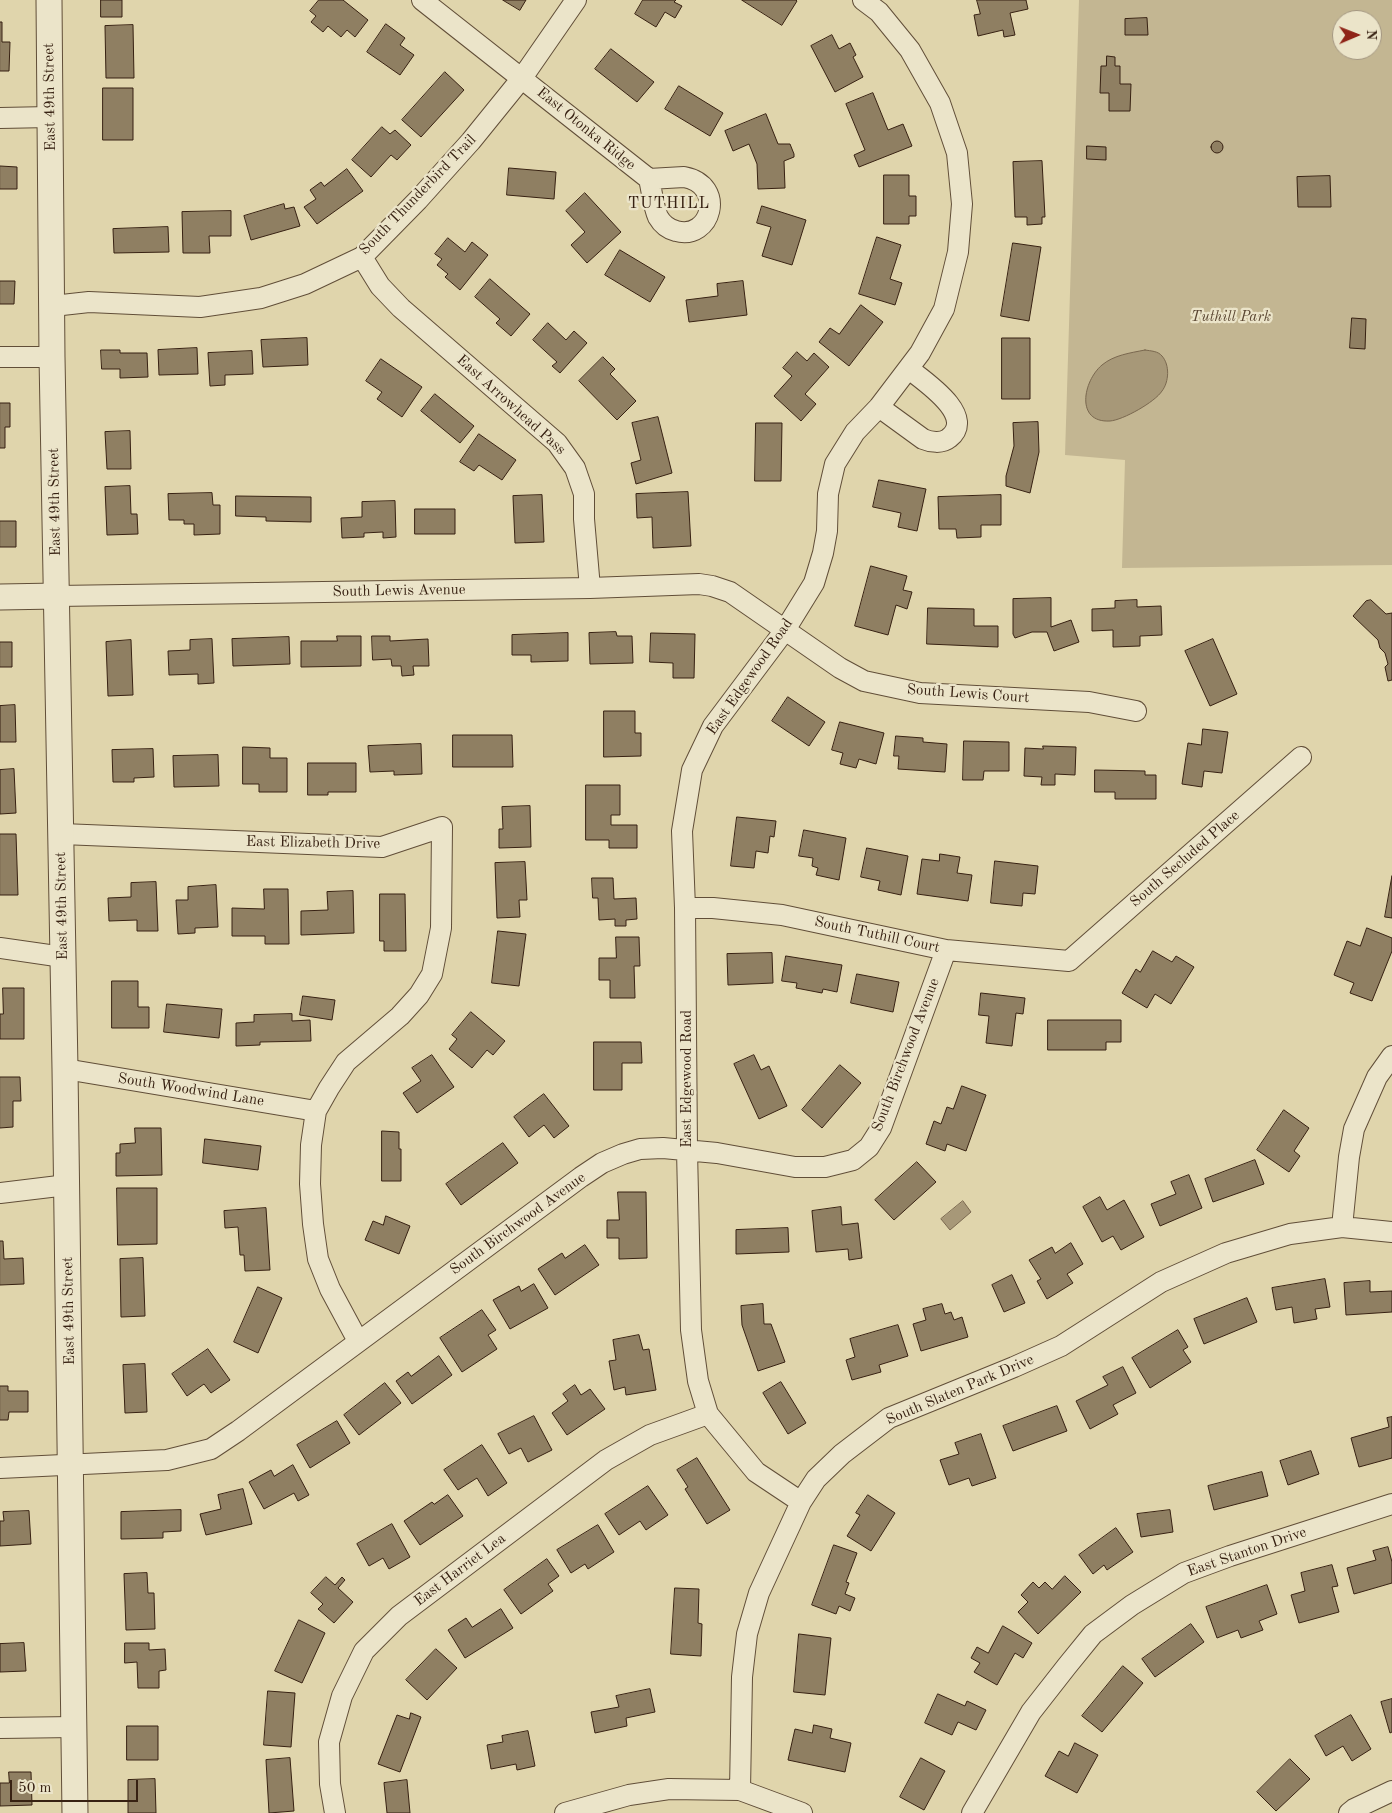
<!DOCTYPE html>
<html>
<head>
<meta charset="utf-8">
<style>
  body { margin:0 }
  #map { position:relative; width:1392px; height:1813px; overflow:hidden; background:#e0d5ac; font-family:"Old Standard TT",serif }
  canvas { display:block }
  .north { position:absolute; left:1332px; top:10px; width:50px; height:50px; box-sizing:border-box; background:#ebe4c9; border:1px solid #a39680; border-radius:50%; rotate:89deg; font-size:14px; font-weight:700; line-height:20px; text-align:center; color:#372112 }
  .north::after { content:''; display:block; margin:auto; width:18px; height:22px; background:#8f2418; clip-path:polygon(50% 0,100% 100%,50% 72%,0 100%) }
  .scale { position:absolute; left:10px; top:1780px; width:128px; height:22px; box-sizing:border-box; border:2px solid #372112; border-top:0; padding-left:6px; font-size:15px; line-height:18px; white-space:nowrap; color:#372112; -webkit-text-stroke:4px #ebe4c9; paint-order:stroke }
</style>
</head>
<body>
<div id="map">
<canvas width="1392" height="1813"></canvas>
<div class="north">N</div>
<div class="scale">50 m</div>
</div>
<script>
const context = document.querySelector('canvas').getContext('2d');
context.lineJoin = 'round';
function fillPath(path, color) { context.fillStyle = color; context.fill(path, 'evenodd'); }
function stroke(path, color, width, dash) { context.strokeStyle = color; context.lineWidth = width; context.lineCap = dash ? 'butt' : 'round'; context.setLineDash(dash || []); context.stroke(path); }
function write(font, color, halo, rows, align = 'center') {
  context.font = font + ' "Old Standard TT",serif'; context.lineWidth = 4.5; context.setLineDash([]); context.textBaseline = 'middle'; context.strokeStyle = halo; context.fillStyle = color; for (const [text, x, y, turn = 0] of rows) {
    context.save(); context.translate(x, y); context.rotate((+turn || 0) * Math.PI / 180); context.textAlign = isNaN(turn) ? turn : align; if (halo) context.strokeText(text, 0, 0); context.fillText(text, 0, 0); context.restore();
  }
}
fillPath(new Path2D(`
  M1079 0H1392V565L1122 568 1125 460 1065 455ZM1342 20H1372V50H1342Z`), '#c3b692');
const water = new Path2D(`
  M1145 350C1151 351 1158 351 1162 356 1170 365 1169 382 1162 391 1155 402 1123 420 1110 421 1075 423 1083 381 1102 365 1114 355 1130 353 1145 350Z
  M963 1201 971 1212 950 1230 941 1219Z`);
fillPath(water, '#a79878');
stroke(water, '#7a684f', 1);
const building = new Path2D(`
  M101 0H122V17H101Z
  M319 0H343L368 20 355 37 347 30 341 37 328 26 323 32 311 22 316 16 310 11Z
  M503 0H526L520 10Z
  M643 0H676L674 2 682 6 675 18 665 12 656 27 635 14Z
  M742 0H796L797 1 782 25Z
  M977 0H1026L1028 9 1010 13 1015 35 1004 37 1003 30 978 36 974 15 980 14Z
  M1147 18 1148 35H1125V19Z
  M0 22H2V42H10L9 71H0Z
  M386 24 405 38 400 45 414 55 400 75 367 52Z
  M133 25 134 78H106L105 26Z
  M832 35 839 49 850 43 856 55 853 57 863 77 835 92 811 46Z
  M611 49 654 82 637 102 595 69Z
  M1107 56 1115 57V66H1120V84H1131L1130 111H1109V93H1100L1101 66H1106Z
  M445 72 464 90 421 137 402 120Z
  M679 86 723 113 710 136 665 109Z
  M103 88H133V140H103Z
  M873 93 888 130 903 124 912 146 859 167 854 155 865 150 846 104Z
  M766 114 778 144H790L794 154V157L784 161 785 188 758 189 757 164 749 144 733 151 725 131Z
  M382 127 390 134 395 130 411 145 397 160 391 155 371 177 352 160Z
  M1211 147a6 6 0 1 1 12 0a6 6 0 1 1-12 0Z
  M1087 146 1106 147V160L1087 159Z
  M1042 161 1045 217H1042V224L1027 225V217H1015L1013 162Z
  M0 166 17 167V189H0Z
  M509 168 556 172 554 199 507 195Z
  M347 169 363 191 317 224 304 207 316 199 310 190 321 182 324 186Z
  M884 175H909V196H916V216H909V224H884Z
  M1330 176 1331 207H1298L1297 177Z
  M585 193 621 232 587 263 571 245 585 232 566 211Z
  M284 204 285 209 294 207 300 226 251 240 244 216Z
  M762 206 806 220 792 265 762 256 771 227 757 223Z
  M231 211V236H209L210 253H183L182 212Z
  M168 227 169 252 114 253 113 229Z
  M877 237 901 245 890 279 902 283 895 305 859 294Z
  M448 238 465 252 472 242 488 255 460 290 445 277 448 274 437 265 442 259 435 254Z
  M1013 243 1041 247 1029 321 1001 316Z
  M620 250 665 277 650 302 605 275Z
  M490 279 530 314 511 336 496 323 500 319 475 297Z
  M0 281H15L14 304H0Z
  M743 281 747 315 689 322 686 300 718 296 717 284Z
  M861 305 883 322 849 366 819 342 830 328 839 334Z
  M1352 318 1366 319 1365 349 1350 348Z
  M548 323 566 340 574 331 587 343 560 373 552 366 557 362 533 340Z
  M307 338 308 365 263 367 261 340Z
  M1002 338H1030V399H1002Z
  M197 348 198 374 159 375 158 350Z
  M101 350H120V353H147L148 377 120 378V369H102Z
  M252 351 253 374 225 375V385L210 386 208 353Z
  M797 352 807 361 814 353 829 367 805 394 816 404 801 421 774 396 792 376 783 368Z
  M603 357 615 369 610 374 636 401 617 420 579 381Z
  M381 359 422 387 402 417 377 399 382 392 366 381Z
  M435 394 474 426 460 443 421 411Z
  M0 403H10V427H5V448H0Z
  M658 417 672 473 636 484 631 463 641 460 632 423Z
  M1038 422 1039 452 1030 493 1006 486V476L1014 446 1013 423Z
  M756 423H782L781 481H755Z
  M130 431 131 469H107L105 432Z
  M479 434 516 460 502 480 479 465 474 471 460 462Z
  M879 480 926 489 917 531 898 527 901 513 873 507Z
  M130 486 131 514H137L138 534 107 535 105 487Z
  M688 492 691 546 653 548 652 517 637 518 636 494Z
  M212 493 213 505H220V534L194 535V524H184V520H169L168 494Z
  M542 495 544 542 515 543 513 496Z
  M1001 495V525H981V537L957 538 956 529H939L938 497Z
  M236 496 311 497V522L266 521V517L236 516Z
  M395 501 396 537 383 538V532L364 533V537L342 538 341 518 362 517V502Z
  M415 509H455V534H415Z
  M0 521H16V547H0Z
  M871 566 907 576 903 590 912 592 907 609 896 605 888 635 855 626Z
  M1051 598V627L1071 620 1079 642 1054 651 1047 632H1032L1015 638 1013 634V599Z
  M1137 600V607L1161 606 1162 635 1140 636V646L1113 647V630L1092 631V609L1115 608V601Z
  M1371 600 1386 614 1392 613V680L1388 681 1385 667 1388 664 1385 653 1380 648 1378 640 1353 616 1366 601Z
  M928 608 974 609V626H998V647L927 644Z
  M616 632 617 636H632L633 663 590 664 589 633Z
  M568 633V661L531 662V655H512V635Z
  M651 633 695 634 694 678H673V663L650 662Z
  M337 636H361V666L301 667V641H337Z
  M372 636H390V641L428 639 429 666H413L414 675 402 676 401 666H392L391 659 373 660Z
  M289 637 290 664 233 666 232 639Z
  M212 639 214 683 198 684V674L169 675 168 651 190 650V640Z
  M1213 639 1237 694 1210 706 1185 651Z
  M131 640 133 695 108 696 106 642Z
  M0 642H12V667H0Z
  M788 697 825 722 809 746 772 721Z
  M15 705 16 742H0V706Z
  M604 711H635V733H641V756L604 757Z
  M840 722 884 733 876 764 859 759 856 768 840 764 843 753 832 750Z
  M1203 729 1228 732 1222 773 1204 771 1202 787 1182 784 1188 743 1201 745Z
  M453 735H512L513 767H453Z
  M896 736 923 738V742L947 744 945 772 898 769 899 756H894Z
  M964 741 1009 742V771H984L983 780H963Z
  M421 744 422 774 394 775V771L370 772 368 746Z
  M1043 746 1076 747 1075 775 1055 774V785H1041L1042 777 1024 776 1025 748 1043 749Z
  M243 747 270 748V758H287V792H259V784H243Z
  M153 749 154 777 134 778V782H113L112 750Z
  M218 755 219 786 174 787 173 756Z
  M308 763H356V792H328V795H308Z
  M14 769 16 813 0 814V770Z
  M1095 770 1145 771V775H1156V799H1115V792H1095Z
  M586 785H620V815H611V825H637V848H609V840H586Z
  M530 806 531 847 499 848V829H503L502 807Z
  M737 817 776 821 774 837 770 836 768 853 756 851 754 868 731 866Z
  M804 830 846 838 839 880 816 875 818 868 812 866 813 858 799 856Z
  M0 834H16L18 895H0Z
  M867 848 908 856 901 895 878 890 880 881 861 877Z
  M940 854 960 857 957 873 972 875 968 901 917 894 922 859 939 861Z
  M995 861 1038 866 1035 894 1023 893 1022 906 991 903Z
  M525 862 527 900H519L520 917 497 918 495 863Z
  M1392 876V918L1385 917Z
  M592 878H613L614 899 636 898 637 919 626 920V926H615V919L599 920 598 898H593Z
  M156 882 158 931H137V920L109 921 108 898 131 897V883Z
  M216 885 218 927 195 928V933L178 934 176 900H188V887Z
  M264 889H288L289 944H265V936H232V908L264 909Z
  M353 891 354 933 301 935V911L328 910 327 892Z
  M380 894H405L406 951H384V941H380Z
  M1367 928 1392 938V951L1372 1001 1350 993 1354 983 1334 975 1347 941 1360 946Z
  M498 931 526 934 519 986 492 983Z
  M616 937H639L640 966H634L635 998H610V980H599V958H616Z
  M1153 951 1172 962 1176 956 1194 967 1171 1004 1155 994 1147 1008 1122 993 1136 969 1140 972Z
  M772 953 773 983 728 985 727 954Z
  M786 956 842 965 837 992 823 989 822 993 796 988 797 983 782 981Z
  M857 974 899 982 893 1012 851 1003Z
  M112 981H138V1007H149V1028H112Z
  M3 988H24V1039H0V1014H3Z
  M981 993 1025 998 1023 1014 1016 1013 1012 1046 986 1043 989 1016 979 1015Z
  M303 996 335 1000 332 1020 300 1015Z
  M167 1004 222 1009 219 1038 164 1032Z
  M471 1012 505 1041 493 1055 487 1050 472 1068 449 1049 457 1039 452 1035Z
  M292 1014V1021L310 1020 311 1041 260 1042V1045L236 1046V1023L254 1022V1015Z
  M1048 1020H1121V1042H1106V1050H1048Z
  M594 1042H641L642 1063H622V1090H594Z
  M432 1055 454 1087 417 1113 403 1093 421 1081 412 1068Z
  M754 1055 761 1070 769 1066 787 1106 759 1119 734 1064Z
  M840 1065 861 1083 822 1128 802 1110Z
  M0 1077H20L21 1101H13V1127L0 1128Z
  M962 1086 986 1095 966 1151 947 1144 945 1151 926 1144 934 1121 941 1124 947 1107 953 1109Z
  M544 1094 569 1126 554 1138 544 1125 529 1137 514 1117Z
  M1284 1110 1309 1128 1294 1151 1300 1156 1289 1172 1257 1150Z
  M135 1128H161L162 1175 116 1176V1153H120V1144L135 1143Z
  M382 1131 399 1132V1149H401V1181H382Z
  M205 1139 261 1146 258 1170 203 1163Z
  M503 1143 518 1163 461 1205 446 1184Z
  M1255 1160 1264 1184 1213 1202 1205 1179Z
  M917 1162 936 1182 894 1220 875 1200Z
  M1189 1175 1202 1208 1160 1226 1151 1204 1176 1194 1171 1182Z
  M117 1188H157V1244L118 1245Z
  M618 1192H646L647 1258 619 1259V1238H607V1220H619Z
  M1100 1197 1107 1210 1124 1200 1144 1237 1121 1250 1113 1236 1102 1242 1083 1207Z
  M841 1207 842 1225 858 1223 862 1258 849 1260 848 1249 816 1252 812 1211Z
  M266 1208 270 1270 245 1271 244 1255H240L238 1227 225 1228 224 1211Z
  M386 1216 410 1226 399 1254 365 1240 373 1221 383 1225Z
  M788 1228 789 1252 736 1254V1230Z
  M0 1241H3L4 1259 23 1258 24 1284 0 1285Z
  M1071 1243 1083 1264 1067 1274 1073 1283 1047 1299 1037 1281 1041 1279 1029 1260 1052 1247 1055 1253Z
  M585 1245 599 1265 555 1295 538 1269 562 1253 565 1258Z
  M143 1258 145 1316 121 1317 120 1259Z
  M1012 1275 1025 1303 1004 1312 992 1285Z
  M1325 1279 1330 1307 1315 1309 1317 1319 1294 1323 1292 1307 1276 1310 1272 1288Z
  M1370 1281V1292L1392 1291V1312L1346 1315 1344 1283Z
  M534 1284 548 1308 510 1329 493 1300 519 1286 521 1291Z
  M258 1287 282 1298 258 1353 234 1342Z
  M1247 1298 1257 1322 1204 1344 1194 1319Z
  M763 1304 764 1324H771L785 1362 758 1371 742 1325 741 1306Z
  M942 1304 945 1314 951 1312 954 1320 962 1317 968 1337 921 1351 913 1324 926 1320 923 1309Z
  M482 1310 496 1330 488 1335 497 1349 462 1372 440 1338Z
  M898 1325 908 1356 879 1365 881 1372 852 1380 846 1360 855 1357 850 1339Z
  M1178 1330 1188 1347 1183 1350 1191 1362 1150 1388 1132 1358Z
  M639 1335 643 1350 649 1349 656 1390 626 1395 625 1387 614 1390 609 1361 616 1360 613 1340Z
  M208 1349 230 1380 211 1393 204 1384 187 1396 172 1374Z
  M439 1356 452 1375 412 1404 396 1381 408 1372 411 1376Z
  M145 1364 147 1412 125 1413 123 1365Z
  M1123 1367 1136 1393 1113 1405 1118 1414 1090 1429 1076 1401 1108 1385 1103 1377Z
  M781 1382 806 1423 788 1434 763 1393Z
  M385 1383 401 1403 359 1435 344 1415Z
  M575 1385 581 1395 590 1389 605 1409 567 1435 552 1413 568 1401 563 1394Z
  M0 1386H8V1391H28V1412H9L8 1420H0Z
  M1057 1406 1067 1431 1013 1451 1003 1426Z
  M534 1416 552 1450 528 1462 521 1448 509 1454 498 1434Z
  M1392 1417V1458L1359 1467 1351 1438 1389 1427 1387 1418Z
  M337 1421 350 1443 310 1468 297 1445Z
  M981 1434 996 1478 972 1486 969 1478 949 1485 940 1460 959 1454 955 1443Z
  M482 1445 507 1483 488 1496 477 1478 458 1490 444 1470Z
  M1311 1451 1319 1474 1288 1485 1280 1461Z
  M697 1458 730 1510 707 1524 685 1489 688 1487 677 1470Z
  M293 1465 309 1495 298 1501 294 1493 264 1509 249 1482 271 1470 274 1476Z
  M1262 1472 1268 1496 1214 1510 1208 1486Z
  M648 1486 668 1515 646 1530 640 1521 619 1535 605 1514Z
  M243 1489 252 1524 206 1535 200 1514 221 1509 218 1495Z
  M448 1495 463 1516 420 1545 404 1521 432 1502 434 1504Z
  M868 1495 895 1513 871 1551 847 1536 860 1515 856 1513Z
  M181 1510V1531L163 1532V1538L121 1539V1512Z
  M1170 1510 1173 1532 1141 1537 1137 1514Z
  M29 1511 31 1544 0 1546V1521H4L3 1512Z
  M392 1524 410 1557 389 1569 383 1558 369 1566 357 1544Z
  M598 1525 614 1552 588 1569 585 1564 571 1573 557 1550Z
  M1116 1528 1133 1552 1107 1570 1104 1565 1093 1574 1079 1555Z
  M834 1545 857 1553 846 1582 849 1583 845 1594 855 1598 850 1611 839 1606 836 1614 812 1605Z
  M1388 1547 1392 1562V1583L1354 1594 1347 1568 1376 1560 1373 1551Z
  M547 1559 559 1576 548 1584 553 1591 521 1614 504 1590Z
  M1332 1565 1338 1586 1332 1587 1339 1612 1299 1623 1291 1595 1305 1591 1301 1573Z
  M147 1573 148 1593H154L155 1629 126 1630 124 1574Z
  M1065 1576 1081 1592 1038 1634 1018 1612 1028 1602 1021 1595 1033 1582 1039 1588 1045 1582 1052 1589Z
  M326 1577 335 1585 342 1577 345 1580 338 1588 353 1602 334 1623 318 1609 323 1604 311 1593Z
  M1267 1585 1277 1614 1259 1621 1263 1630 1241 1638 1238 1630 1217 1638 1206 1607Z
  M675 1588 699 1589 698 1623 702 1624 701 1656 671 1654Z
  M501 1609 513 1628 465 1658 448 1630 466 1618 472 1627Z
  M299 1620 325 1633 302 1683 275 1671Z
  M1191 1624 1204 1642 1155 1677 1142 1659Z
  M1003 1626 1032 1643 1023 1658 1015 1653 997 1685 974 1672 980 1663 971 1658 977 1647 988 1653Z
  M799 1634 831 1638 825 1695 794 1692Z
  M24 1643 26 1671 0 1672V1644Z
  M125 1643H149V1650L165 1649 166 1670 159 1671V1688H138L137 1662 125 1663Z
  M436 1649 457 1668 427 1700 406 1680Z
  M1123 1666 1143 1683 1102 1732 1082 1716Z
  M650 1689 655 1712 626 1718 627 1726 595 1733 591 1712 619 1707 616 1696Z
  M268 1691 295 1693 291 1747 264 1745Z
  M938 1694 965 1706 967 1701 986 1710 976 1730 958 1722 952 1735 925 1723Z
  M1392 1699V1732L1390 1733 1381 1702Z
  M411 1713 421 1717 400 1772 378 1764 397 1715 409 1719Z
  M1351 1715 1371 1749 1352 1761 1343 1746 1326 1756 1315 1736Z
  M814 1725 832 1729 830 1738 851 1743 845 1772 788 1760 795 1729 812 1733Z
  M127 1726H158V1760H127Z
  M528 1731 535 1766 517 1770 516 1764 491 1769 487 1745 503 1742 502 1736Z
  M1075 1743 1098 1755 1077 1793 1045 1776 1059 1751 1068 1756Z
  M290 1758 294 1811 269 1813 266 1760Z
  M921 1758 945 1771 924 1810 900 1797Z
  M1290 1759 1310 1779 1276 1811 1257 1792Z
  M9 1772H31L32 1805 0 1806V1783H9Z
  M155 1779 156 1813H128V1780Z
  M407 1780 410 1813H387L384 1783Z`);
fillPath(building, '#8f7f62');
stroke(building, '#372112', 1);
const minor = new Path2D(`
  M422 0 649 179
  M0 118 50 117
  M684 177C727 185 711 241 676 231 668 229 662 224 658 217 653 206 652 191 649 179Z
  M362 257 380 286 401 308 557 443 575 468 584 494V519L590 588
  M53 306 89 302 200 307 261 298 305 284 362 257 418 200 471 141 522 78 576 0
  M0 357H52
  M879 407 923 439C930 442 942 444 949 438 977 416 924 381 909 369
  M57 596 590 588 699 584 712 586 730 592 840 668 864 681 920 693 1089 702 1136 711
  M62 834 382 847 442 827 441 928 432 974 419 995 400 1016 346 1062 329 1088 316 1111 311 1145 310 1184 313 1224 318 1259 330 1289 358 1341
  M685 908H713L782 915 946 950 1069 961 1301 757
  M0 948 63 957
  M65 1069 316 1111
  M0 1193 67 1185
  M1342 1227 1349 1157 1354 1129 1377 1077 1392 1056
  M0 1468 167 1460 211 1449 238 1431 581 1177 602 1163 623 1154 640 1149 663 1148 717 1153 795 1167H825L853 1160 869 1147 881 1128 946 950
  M801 1502 756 1472 708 1414 698 1381 691 1330 687 1150 685 908 682 831 692 770 713 726 785 630 814 583 823 553 827 531 828 494 835 464 855 432 879 407 920 353 944 309 958 252 962 204 957 153 940 103 910 50 879 12 863 0
  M0 1728 74 1727
  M740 1790 742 1677 747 1634 759 1593 801 1502 816 1479 842 1454 889 1418 1014 1367 1061 1346 1161 1282 1226 1253 1290 1234 1342 1227 1392 1232
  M335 1813 330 1784 329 1742 342 1696 364 1651 399 1616 606 1460 650 1435 708 1414
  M565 1813 629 1795 669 1789 740 1790 802 1813
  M972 1813 1031 1712 1067 1666 1093 1634 1132 1605 1184 1573 1230 1556 1392 1504
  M1349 1813 1354 1809 1392 1791`);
const tertiary = new Path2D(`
  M49 0 52 357 65 1069 75 1813
  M0 597 57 596`);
stroke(minor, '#614e38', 22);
stroke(tertiary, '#614e38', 27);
stroke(minor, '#ebe4c9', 20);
stroke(tertiary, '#ebe4c9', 25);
write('15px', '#372112', '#ebe4c9', [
  ["East 49th Street",50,97,-91],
  ["East Otonka Ridge",586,129,39],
  ["South Thunderbird Trail",418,195,-46],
  ["East Arrowhead Pass",511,405,42],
  ["East 49th Street",55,502,-91],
  ["South Lewis Avenue",399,591,-1],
  ["East Edgewood Road",750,677,-55],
  ["South Lewis Court",968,694,4],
  ["East Elizabeth Drive",313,843,1],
  ["South Secluded Place",1185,859,-41],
  ["East 49th Street",62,906,-91],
  ["South Tuthill Court",877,935,12],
  ["South Birchwood Avenue",906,1055,-69],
  ["East Edgewood Road",687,1079,-90],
  ["South Woodwind Lane",191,1090,9],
  ["South Birchwood Avenue",518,1224,-36],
  ["East 49th Street",69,1311,-91],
  ["South Slaten Park Drive",960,1390,-23],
  ["East Stanton Drive",1247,1552,-19],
  ["East Harriet Lea",460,1570,-37]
]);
write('italic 15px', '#5a4632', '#ebe4c9', [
  ["Tuthill Park",1231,317]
]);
context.letterSpacing = '1px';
write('16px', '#372112', '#ebe4c9', [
  ["TUTHILL",669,204]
]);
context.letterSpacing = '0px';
</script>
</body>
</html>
